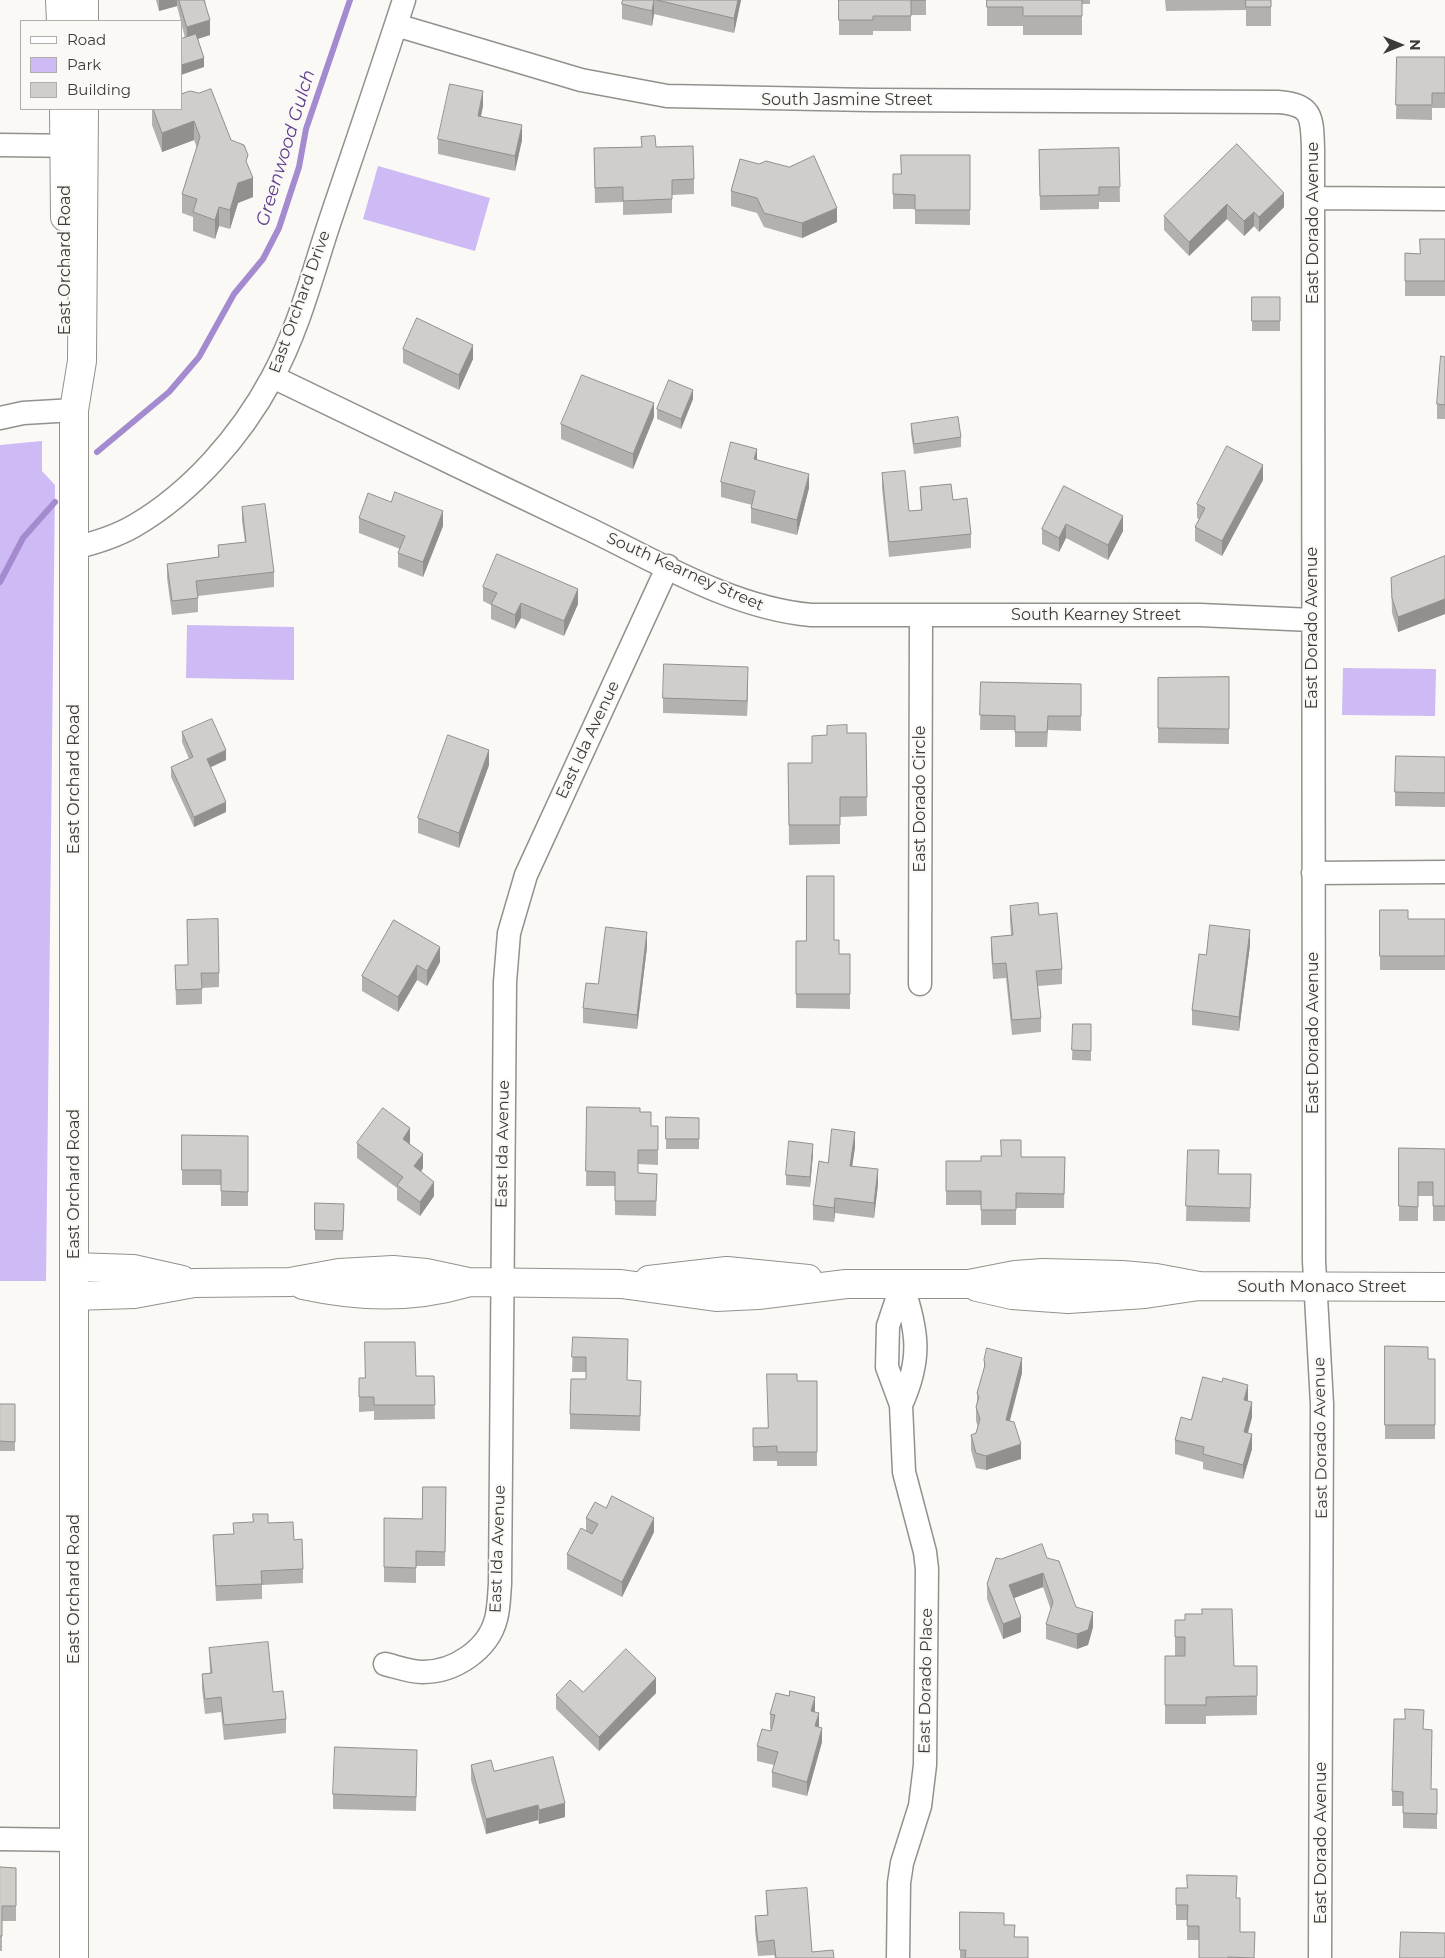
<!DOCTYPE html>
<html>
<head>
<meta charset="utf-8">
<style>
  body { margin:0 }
  #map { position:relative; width:1445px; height:1958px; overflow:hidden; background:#fbf9f5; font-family:Montserrat,sans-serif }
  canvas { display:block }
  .legend { position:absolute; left:20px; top:20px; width:162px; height:90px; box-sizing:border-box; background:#fbf9f5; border:1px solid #afadaa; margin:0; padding:6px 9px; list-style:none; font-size:15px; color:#3c3b39 }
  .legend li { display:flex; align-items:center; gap:10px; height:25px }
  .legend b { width:25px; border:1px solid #afadaa }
  .north { position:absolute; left:1375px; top:20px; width:50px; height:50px; -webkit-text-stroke:4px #fbf9f5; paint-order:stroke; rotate:90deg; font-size:14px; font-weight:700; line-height:20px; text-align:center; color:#3c3b39 }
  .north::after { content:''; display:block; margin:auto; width:18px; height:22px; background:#3c3b39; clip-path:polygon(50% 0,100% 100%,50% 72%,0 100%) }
</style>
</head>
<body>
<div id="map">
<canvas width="1445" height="1958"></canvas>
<ul class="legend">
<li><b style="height:6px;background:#fff"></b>Road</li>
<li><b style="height:14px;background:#cebaf4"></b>Park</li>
<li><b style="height:14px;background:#d0ceca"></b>Building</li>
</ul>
<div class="north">N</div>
</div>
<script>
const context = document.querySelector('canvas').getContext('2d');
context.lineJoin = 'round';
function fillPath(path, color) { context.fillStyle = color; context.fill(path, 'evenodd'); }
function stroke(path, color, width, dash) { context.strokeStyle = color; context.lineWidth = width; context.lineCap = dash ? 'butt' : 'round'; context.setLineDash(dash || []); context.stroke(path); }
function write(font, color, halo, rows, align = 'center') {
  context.font = font + ' Montserrat,sans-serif'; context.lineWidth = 4; context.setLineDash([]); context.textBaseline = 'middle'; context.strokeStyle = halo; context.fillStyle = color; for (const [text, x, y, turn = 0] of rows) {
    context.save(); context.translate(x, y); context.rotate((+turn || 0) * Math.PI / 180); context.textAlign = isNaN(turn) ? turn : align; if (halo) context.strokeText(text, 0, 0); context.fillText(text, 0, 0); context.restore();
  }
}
fillPath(new Path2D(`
  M378 166 490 198 475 251 363 219Z
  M42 441V471L55 485 46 1281H0V445Z
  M187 625 294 627V680L186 678Z
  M1343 668 1436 669 1435 716 1342 715Z`), '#cebaf4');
stroke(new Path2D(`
  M97 452 169 392 199 357 234 294 263 259 279 228 299 167 306 129 350 0
  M0 582 23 538 55 502`), '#a48bd0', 6);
const minor = new Path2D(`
  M396 25 581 80 667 96 870 100 1278 102C1313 104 1312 118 1313 149L1314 1261 1322 1404 1320 1958
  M0 145 81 146
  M1313 198 1445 199
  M273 377C377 427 482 478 587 528 658 562 732 608 811 615H1200L1312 620
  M0 418 23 413 74 410
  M74 548C95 543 115 537 134 526 191 493 241 436 272 378 300 327 314 267 333 212 357 141 381 71 404 0
  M1313 873 1445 872
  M920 984 921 615
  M901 1405C922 1359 918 1331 902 1284
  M385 1664C397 1667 410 1672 423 1672 454 1672 488 1650 496 1619 499 1608 499 1596 500 1584L505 982 509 933 526 875 668 566
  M0 1839 74 1840
  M898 1958 899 1883 902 1863 920 1806 925 1765 927 1569 925 1552 904 1472 901 1405 887 1367 888 1326 902 1284`);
const tertiary = new Path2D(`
  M74 1267 133 1269 182 1280
  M649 1280 727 1271 808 1279
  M303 1285C359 1297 411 1299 466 1283
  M977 1287 1012 1295 1068 1299 1145 1294 1199 1286 1445 1287
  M74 1296 134 1294 194 1283 290 1282 339 1273 393 1270 426 1273 468 1282 621 1284 716 1297 758 1295 846 1284H969L1015 1275 1043 1273 1122 1275 1156 1278 1199 1286`);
const secondary = new Path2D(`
  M60 0 61 21
  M84 0V21
  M64 109 65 217
  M74 1958V410L82 361 84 109`);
stroke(minor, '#93918e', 25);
stroke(tertiary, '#93918e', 30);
stroke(secondary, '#93918e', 30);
stroke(minor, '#fff', 22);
stroke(tertiary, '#fff', 28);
stroke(secondary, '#fff', 28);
fillPath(new Path2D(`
  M156 0H205L210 35 198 39 204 67 185 38 177 6 159 11Z
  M623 0H741L734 33 654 14 652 26 622 19V4Z
  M839 0H926V15H911V31H873V35H839Z
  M987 0H1090V4H1082V35H1023V26H987Z
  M1165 0H1271V26H1246V10L1166 11Z
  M1397 57H1445V108H1432V120L1396 119Z
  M483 106 481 116 522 140 515 171 438 154V139Z
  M152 109H181L231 140 248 166 253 197 238 203 230 229 219 226 215 239 193 231V217L182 213V194L197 148 194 140 162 152 152 125Z
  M1237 144 1284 207 1259 232 1254 226 1244 236 1227 219 1189 256 1164 230V216Z
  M656 147 694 179V194L672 195V213L623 215V202L595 203 594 148Z
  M1119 148 1120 202H1099V209L1040 210 1039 150Z
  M970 155V225L915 224V209H893V174H901Z
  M740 159 837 222 802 238 764 227 757 213 731 206V191Z
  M1445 239V296H1405V253L1420 254Z
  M1252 297H1280V331H1252Z
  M403 349 473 359 459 390 403 363Z
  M1445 357V419H1437V404Z
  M693 399 681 429 657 419V409Z
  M654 417 633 469 561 439V424Z
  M911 424 961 437V447L914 454 911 433Z
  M757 460 809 488 797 535 751 523V508L752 505 721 497V482Z
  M882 473 909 511 921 510 920 487 953 500 971 534V548L889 557 882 488Z
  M1263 480 1222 556 1195 541V527L1199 519 1197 518V504Z
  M1064 486 1123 531 1108 560 1066 538 1059 552 1042 544V529Z
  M242 507 274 572V587L198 596V612L172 615 167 578V564L218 557V545L245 542 242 521Z
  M359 518 443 526 423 577 398 567V553L400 549 359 533Z
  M1445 556V614L1398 632 1392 613 1391 578Z
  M483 587 578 604 564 636 521 618 515 629 491 619V605L483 601Z
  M1229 677V744L1158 743V678Z
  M748 682 747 716 663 713V698Z
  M981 682 1081 684V731L1048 730 1047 747H1015V730H980Z
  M182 732 226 760 210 767 226 812 194 827 171 777V767L189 759 182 742Z
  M847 733H866L867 816 840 817V844L789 845 788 763H812L827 735Z
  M1445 757V807L1395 806V792Z
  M489 765 459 848 418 833V818Z
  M1010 906 1039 915 1062 969V984L1038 986 1041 1018V1032L1012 1035 1006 978 993 979 991 952V937L1011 935 1010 921Z
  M1380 910 1408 919H1445V970H1380Z
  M394 920 440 962 427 986 417 980 398 1012 362 991V976Z
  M834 940 839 954H850V1009L796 1008V941Z
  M1250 945 1239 1031 1192 1025V1010L1206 955Z
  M647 947 637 1029 583 1023V1008L598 984Z
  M175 965 219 973V987L202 988V1004L176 1005Z
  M1073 1024H1091V1061L1072 1060Z
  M587 1107 640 1112 651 1126H658V1165L638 1164V1173L657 1174 656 1216 615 1215V1186H586Z
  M666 1117 699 1118V1149H666Z
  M182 1135 248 1136V1206H221V1185H182Z
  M357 1143H410V1144L423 1168 421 1172 434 1196 420 1216 397 1200V1188L357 1158Z
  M855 1147 852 1166 878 1184 874 1218 835 1213 834 1222 813 1220V1205L828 1163Z
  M1399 1148 1445 1149V1221H1433V1196H1418V1221H1399Z
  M1188 1150 1219 1174H1251L1250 1222 1186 1221Z
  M813 1154 810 1187 786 1185V1175Z
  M1001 1156 1021 1157H1065L1064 1208H1016V1225H981V1205H946V1161H981Z
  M344 1204 343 1240H315V1230Z
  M573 1337 627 1380 641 1395 640 1431 570 1429V1414L586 1379V1372H572Z
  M1385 1346 1428 1359H1435V1439H1385Z
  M984 1360 1022 1373 1010 1421 1021 1459 986 1470 976 1468 971 1450V1435L976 1433 978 1427 976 1421V1407L977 1402V1393L984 1371Z
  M416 1376H434L435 1419 374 1420V1411L359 1412V1378Z
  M797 1381H817V1466H777V1461H753V1428H767Z
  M1248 1399V1401L1252 1417 1248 1433 1252 1449 1243 1479 1203 1469V1462L1175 1454V1440L1191 1420Z
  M0 1404H15V1451H0Z
  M446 1487 445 1566H416V1583L384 1582V1518L422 1519Z
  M586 1518 654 1532 622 1597 567 1569V1554L586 1531Z
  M268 1523 294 1540 303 1569V1583L262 1585V1599L216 1601 213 1535 233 1534Z
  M1047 1558 1076 1607 1093 1627 1088 1645 1077 1649 1046 1639V1624L1051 1610 1043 1587 1014 1598 1021 1632 1003 1639 987 1599V1584L1001 1559Z
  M1175 1620 1234 1666H1257V1715L1206 1716V1724H1165V1656H1175Z
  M209 1648 273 1692 286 1719V1733L224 1740 221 1712 205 1714 202 1689V1674L210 1673Z
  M583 1692 656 1693 599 1751 556 1709V1695Z
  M815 1712 819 1727 822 1742 807 1796 772 1787V1772L774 1765 757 1761V1746L771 1731 772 1729H770V1714Z
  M1405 1719 1424 1729 1431 1789 1437 1804V1829L1403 1828V1806H1392V1791Z
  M417 1765 416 1811 333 1809V1794Z
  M471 1765 494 1771 565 1817 539 1824 538 1820 486 1834 471 1780Z
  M0 1867 16 1868V1921H2V1951H0Z
  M1176 1888 1237 1898 1240 1932 1255 1958H1199V1940H1187V1920H1176Z
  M766 1891 812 1952 834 1958H775L774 1955 758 1956 755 1931V1916L767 1915Z
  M960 1912 1004 1925 1015 1937 1028 1958H960Z`), '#b3b1ae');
fillPath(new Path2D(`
  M159 0H177V6L159 11Z
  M654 0V14L652 26V11Z
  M738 0H741L734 33V18Z
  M210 20V35L187 42V27Z
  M204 58V67L181 75V65Z
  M483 91V106L478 130V116Z
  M194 121V140L162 152V133Z
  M522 125V140L515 171V156Z
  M253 178V197L238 203 230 229V210L238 183Z
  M1284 193V207L1259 232V217Z
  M1227 204V219L1189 256V242Z
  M219 207V226L215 239V220Z
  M837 208V222L802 238V223Z
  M1254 212V226L1244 236V221Z
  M473 345V359L459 390V375Z
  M693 390V399L681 429V419Z
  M654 403V417L633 469V454Z
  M757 449V464L754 459Z
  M1263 465V480L1222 556V541Z
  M809 474V488L797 535V520Z
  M443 511V526L423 577V562Z
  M1123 516V531L1108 560V545Z
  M1066 524V538L1059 552V538Z
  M578 589V604L564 636V621Z
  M1445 599V614L1398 632V617Z
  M521 603V618L515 629V615Z
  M748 667V682L747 716V701Z
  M226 750V760L207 769V759Z
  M489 750V765L459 848V833Z
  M226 802V812L194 827V817Z
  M1250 930V945L1239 1031V1017Z
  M647 932V947L637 1029V1015Z
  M440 947V962L427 986V971Z
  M417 965V980L398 1012V997Z
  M410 1128V1143L403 1153V1139Z
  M855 1132V1147L850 1181V1166Z
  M813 1144V1154L810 1187V1177Z
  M423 1154V1168L414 1181V1166Z
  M878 1169V1184L874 1218V1203Z
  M434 1182V1196L420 1216V1202Z
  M835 1198V1213L834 1222V1208Z
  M1022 1358V1373L1006 1434V1420Z
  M1248 1385V1399L1244 1415V1400Z
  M1252 1402V1417L1244 1447V1432Z
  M1252 1434V1449L1243 1479V1465Z
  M1021 1444V1459L986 1470V1456Z
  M654 1518V1532L622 1597V1582Z
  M1043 1573V1587L1009 1600V1585Z
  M1093 1612V1627L1088 1645 1077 1649V1634Z
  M1021 1617V1632L1003 1639V1624Z
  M656 1678V1693L599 1751V1737Z
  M815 1697V1712L811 1711Z
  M819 1713V1727L815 1726Z
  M822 1728V1742L807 1796V1782Z
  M565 1803V1817L539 1824V1810Z
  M538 1805V1820L486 1834V1819Z`), '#92908d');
const building = new Path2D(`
  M179 0H204L210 20 187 27Z
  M623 0H654L652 11 622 4Z
  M657 0H738L734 18Z
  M839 0H926H911V16H873V20H839Z
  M987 0H1082V16H1023V7H987Z
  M1246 0H1271V7H1246Z
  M196 34 204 58 181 65V39Z
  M1397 57H1445V93H1432V105H1396Z
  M450 84 483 91 478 116 522 125 515 156 438 139Z
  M211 89 231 140 244 145 248 155 246 161 253 178 238 183 230 210 219 207 215 220 193 212 197 199 182 194 200 137 194 121 162 133 153 109H181V94L190 91 199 93Z
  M655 136 656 147 693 146 694 179 672 180V199L623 201V187L595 188 594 148 642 147 641 137Z
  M1237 144 1284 193 1259 217 1254 212 1244 221 1227 204 1189 242 1164 216Z
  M1119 148 1120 187H1099V195L1040 196 1039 150Z
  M901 155H970V210H915V195L893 194V174H901Z
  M814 156 837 208 802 223 764 213 757 198 731 191 740 159 759 164 766 161 789 167Z
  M1420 239H1445V281H1405V253L1420 254Z
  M1252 297H1280V321H1252Z
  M417 318 473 345 459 375 403 349Z
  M1441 356 1445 357V405L1437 404Z
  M582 375 654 403 633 454 561 424Z
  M669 380 693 390 681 419 657 409Z
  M958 417 961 437 914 444 911 424Z
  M731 442 757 449 754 459 809 474 797 520 751 508 755 491 721 482Z
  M1227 446 1263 465 1222 541 1195 527 1205 508 1197 504Z
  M905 471 909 511 922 510 920 487 951 484 953 500 967 498 971 534 889 542 882 473Z
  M1064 486 1123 516 1108 545 1066 524 1059 538 1042 529Z
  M395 492 443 511 423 562 398 553 405 536 359 518 368 493 391 502Z
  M265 504 274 572 196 581 198 598 172 601 167 564 219 557 218 545 246 542 242 507Z
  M497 554 578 589 564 621 521 603 515 615 491 604 497 593 483 587Z
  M1445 556V599L1398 617 1392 598 1391 578Z
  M664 664 748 667 747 701 663 698Z
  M1229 677V729L1158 728V678Z
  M981 682 1081 684V716H1048L1047 732H1015V716L980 715Z
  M212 719 226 750 207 759 226 802 194 817 171 767 193 757 182 732Z
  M847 725V733H866L867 797H840V825H789L788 763H812V736L827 735V726Z
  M448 735 489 750 459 833 418 818Z
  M1396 756 1445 757V793L1395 792Z
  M807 876H834V940H839V954H850V994H796V941H806Z
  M1038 903 1039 915 1057 913 1062 969 1036 971 1041 1018 1012 1020 1006 963 993 964 991 937 1013 935 1010 906Z
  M1380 910H1408V919H1445V956H1380Z
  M218 919 219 973H201L202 989 176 990 175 965H188L187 920Z
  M394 920 440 947 427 971 417 965 398 997 362 976Z
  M1210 925 1250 930 1239 1017 1192 1010 1199 954 1206 955Z
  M606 927 647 932 637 1015 583 1008 586 983 598 984Z
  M1073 1024H1091V1051L1072 1050Z
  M587 1107 640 1108V1112H651V1126H658V1150H638V1173L657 1174 656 1201H615V1172L586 1171Z
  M383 1108 410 1128 403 1139 423 1154 414 1166 434 1182 420 1202 397 1185 403 1177 357 1143Z
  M666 1117 699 1118V1139H666Z
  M832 1129 855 1132 850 1166 878 1169 874 1203 835 1198 834 1208 813 1205 819 1161 828 1163Z
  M182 1135 248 1136V1192L221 1191V1170H182Z
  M1001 1140H1021V1157H1065L1064 1194 1016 1193V1210H981V1191H946V1161H981V1156H1001Z
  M789 1141 813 1144 810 1177 786 1175Z
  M1399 1148 1445 1149V1206H1433V1182H1418V1207L1399 1206Z
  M1188 1150H1219L1218 1174H1251L1250 1208 1186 1206Z
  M315 1203 344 1204 343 1231 315 1230Z
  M573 1337 628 1339 627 1380 641 1381 640 1416 570 1414 571 1379H586V1357H572Z
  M365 1342H415L416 1376H434L435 1405H374V1397H359V1378H365Z
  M1385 1346 1428 1347V1359H1435V1425H1385Z
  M987 1348 1022 1358 1006 1420 1014 1422 1021 1444 986 1456 976 1453 971 1435 976 1433 980 1419 976 1407 979 1397 977 1393 985 1365 984 1360Z
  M767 1374H797V1381H817V1452H777V1446L753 1447V1428H768Z
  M1203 1377 1222 1382 1223 1378 1248 1385 1244 1400 1252 1402 1244 1432 1252 1434 1243 1465 1203 1454 1204 1447 1175 1440 1181 1417 1191 1420Z
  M0 1404H15V1442L0 1441Z
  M423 1487H446L445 1552 416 1551V1568L384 1567V1518L422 1519Z
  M612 1496 654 1518 622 1582 567 1554 581 1528 592 1534 598 1524 586 1518 595 1502 606 1508Z
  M253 1514H268V1523L293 1522 294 1540 302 1539 303 1569 261 1571 262 1584 216 1586 213 1535 234 1534 233 1523 253 1522Z
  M1042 1544 1047 1558 1059 1561 1076 1607 1093 1612 1088 1630 1077 1634 1046 1624 1053 1602 1043 1573 1009 1585 1021 1617 1003 1624 987 1584 996 1558 1001 1559Z
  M1202 1609H1232L1234 1666H1257V1696L1206 1697V1705H1165V1656H1185V1637H1175V1620H1185V1614H1202Z
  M268 1642 273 1692 283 1691 286 1719 224 1725 221 1697 205 1699 202 1674 212 1673 209 1648Z
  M626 1649 656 1678 599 1737 556 1695 570 1680 583 1692Z
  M790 1691 815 1697 811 1711 819 1713 815 1726 822 1728 807 1782 772 1772 778 1752 757 1746 762 1729 771 1731 775 1715 770 1714 776 1693 789 1696Z
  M1405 1709 1424 1710 1423 1729 1432 1730 1431 1789H1437V1814L1403 1813V1792L1392 1791 1394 1719H1405Z
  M335 1747 417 1750 416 1797 333 1794Z
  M553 1757 565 1803 539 1810 538 1805 486 1819 471 1765 491 1760 494 1771Z
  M0 1867 16 1868V1906H2V1936H0Z
  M1187 1875 1237 1876 1236 1898H1240V1932H1255L1254 1958 1228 1957V1958H1199V1926H1187L1188 1905H1176V1888H1187Z
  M807 1888 812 1952 833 1950 834 1958H776L774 1940 758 1942 755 1916 768 1915 766 1891Z
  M960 1912 1004 1913V1925H1015L1014 1937H1028V1958H965L966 1950H960Z
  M1401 1932 1445 1933V1958H1400Z`);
fillPath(building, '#d0ceca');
stroke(building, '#92908d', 1);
write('16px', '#3c3b39', '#fbf9f5', [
  ["South Jasmine Street",847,100],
  ["East Dorado Avenue",1313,223,-90],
  ["East Orchard Road",65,260,-90],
  ["East Orchard Drive",300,302,-70],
  ["South Kearney Street",685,572,24],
  ["South Kearney Street",1096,615],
  ["East Dorado Avenue",1312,628,-90],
  ["East Ida Avenue",588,740,-65],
  ["East Orchard Road",74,779,-90],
  ["East Dorado Circle",920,799,-90],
  ["East Dorado Avenue",1313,1033,-90],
  ["East Ida Avenue",503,1144,-89],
  ["East Orchard Road",74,1184,-90],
  ["South Monaco Street",1322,1287],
  ["East Dorado Avenue",1321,1438,-91],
  ["East Ida Avenue",498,1549,-88],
  ["East Orchard Road",74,1589,-90],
  ["East Dorado Place",926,1681,-89],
  ["East Dorado Avenue",1321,1843,-90]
]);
write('italic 18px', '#5f3d90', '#fbf9f5', [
  ["Greenwood Gulch",286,148,-73]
]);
</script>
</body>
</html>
